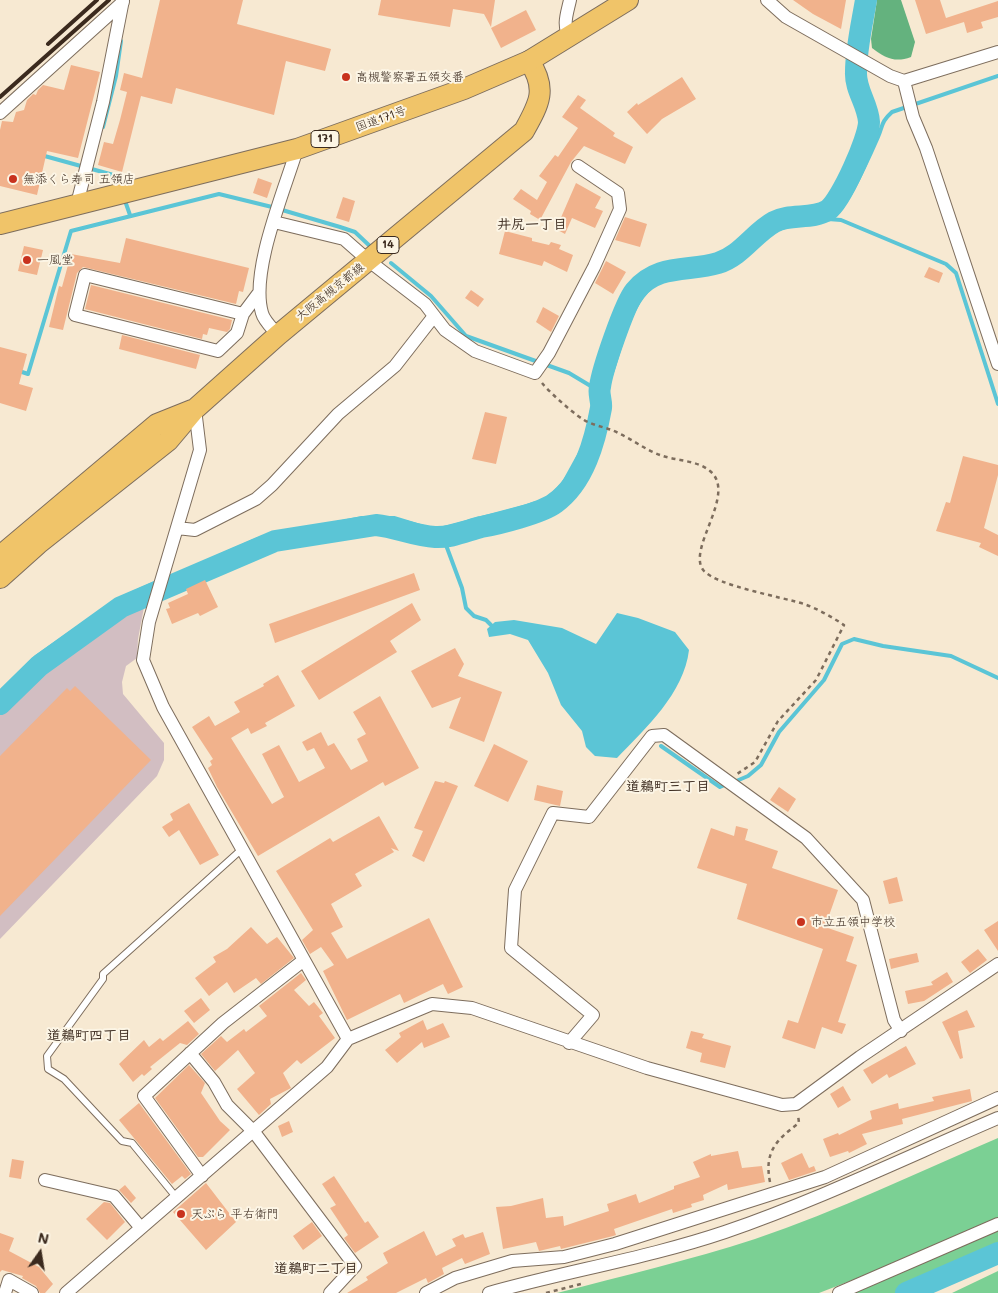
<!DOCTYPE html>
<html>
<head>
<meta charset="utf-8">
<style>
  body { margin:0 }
  #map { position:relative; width:998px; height:1293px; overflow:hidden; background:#f7e9d2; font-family:Mali,sans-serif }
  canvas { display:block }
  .north { position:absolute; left:15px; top:1228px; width:50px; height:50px; -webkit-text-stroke:4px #fcf5e5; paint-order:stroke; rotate:13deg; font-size:14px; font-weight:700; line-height:20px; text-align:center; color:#3b2a1e }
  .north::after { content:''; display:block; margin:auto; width:18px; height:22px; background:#3b2a1e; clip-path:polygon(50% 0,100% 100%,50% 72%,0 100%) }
</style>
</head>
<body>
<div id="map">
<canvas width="998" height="1293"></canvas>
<div class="north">N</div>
</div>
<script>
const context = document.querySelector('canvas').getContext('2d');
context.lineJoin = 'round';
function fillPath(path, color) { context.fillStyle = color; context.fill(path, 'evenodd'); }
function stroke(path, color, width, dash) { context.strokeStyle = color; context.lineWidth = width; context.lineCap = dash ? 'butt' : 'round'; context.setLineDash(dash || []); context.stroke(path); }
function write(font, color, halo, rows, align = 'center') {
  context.font = font + ' Mali,"Klee One",sans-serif'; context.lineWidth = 4; context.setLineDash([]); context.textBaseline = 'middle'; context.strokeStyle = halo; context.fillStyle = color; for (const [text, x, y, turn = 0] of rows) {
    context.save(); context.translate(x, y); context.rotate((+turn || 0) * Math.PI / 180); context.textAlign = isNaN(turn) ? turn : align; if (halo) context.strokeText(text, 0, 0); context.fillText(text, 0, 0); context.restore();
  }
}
fillPath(new Path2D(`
  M145 602 138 639 137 658 126 666 122 682 123 694 164 743V760L157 776 0 939V714L45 666 129 609Z`), '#d2bec2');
fillPath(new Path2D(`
  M998 1138V1219L886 1267 819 1293H557C623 1276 690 1260 755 1239 838 1211 918 1172 998 1138Z
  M998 1229V1249L895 1293H850Z
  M998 1271V1293H952Z`), '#7bd094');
fillPath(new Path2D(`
  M877 0H901L915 42 911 57C895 63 885 58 872 48L871 39Z`), '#64b27e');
fillPath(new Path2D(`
  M617 613 638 618 675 632 689 650C684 693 646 728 617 758L595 756 586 747 582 731 561 705 548 673 528 640 510 634 489 637 487 629 495 622 514 620 562 628 596 644Z`), '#5bc5d6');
stroke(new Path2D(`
  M103 127 116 76 121 41
  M41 155 117 176 121 187
  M124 198 130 215
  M828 219 841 220 946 264 956 273 998 404
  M391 263 431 296 466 336 569 373 599 391
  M19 371 28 374 71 231 219 194 272 207 340 227 355 232 373 249
  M610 378C622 346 631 288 669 277 688 272 709 277 728 268 748 259 759 238 779 229 798 220 819 228 836 214 848 204 871 153 878 137 883 125 881 122 892 112L998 76
  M443 537 462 588 466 608 474 616 486 620 491 625
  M166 579 258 539 362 518H394L430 529H440L527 506 543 501 554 493 563 484 585 444 593 405
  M0 693 36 657 119 599 157 582
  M661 746 720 787 727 784
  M734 782 748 776 761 765 779 732 824 680 842 644 854 639 883 646 951 656 998 678`), '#5bc5d6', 4);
stroke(new Path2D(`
  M0 704 39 666 121 607 275 541 376 525C396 527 415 536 435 537 451 538 466 531 481 527 498 524 542 513 555 503 584 482 595 441 601 408 602 401 598 394 600 387 602 370 625 303 635 291 658 263 689 272 718 263 741 256 754 233 774 222 790 213 812 220 828 210 841 201 869 138 869 122 868 104 855 90 856 72 856 49 862 24 866 0
  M906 1293 998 1253`), '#5bc5d6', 22);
fillPath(new Path2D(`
  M160 0H243L237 24 331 49 325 71 286 61 274 115 176 88 172 104 141 96 122 172 98 165 104 142 113 144 120 120 127 92 120 90 124 73 142 78Z
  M381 0H495L491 27 484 14 453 9 450 27 378 15Z
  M793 0H846L841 29 813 14Z
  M915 0H940L946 18 998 1V17L981 22 983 28 967 33 964 22 926 34Z
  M526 10 536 30 501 48 491 28Z
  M71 65 100 72 78 158 47 151 37 195 0 186V130L2 121 13 122 16 112 24 110 27 100 33 94 36 95 38 90 43 85 64 90Z
  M682 77 696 99 662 119 647 134 627 112 637 103 638 105Z
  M578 95 586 100 580 108 615 133 613 136 633 147 625 164 584 146 571 162 540 220 530 214 531 211 513 199 521 189 537 200 547 182 539 176 555 155 558 157 578 128 562 117Z
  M258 178 272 183 267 198 253 193Z
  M576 183 601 197 595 208 603 211 595 228 572 218 565 234 556 229Z
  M343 197 355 201 349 222 336 218Z
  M625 217 647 224 640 247 615 240Z
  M505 231 532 238V241L549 245 551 242 561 245 559 249 573 255 567 272 544 261 542 266 499 254Z
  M126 238 249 268 243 292 239 291 236 304 83 267 77 273 63 330 49 327 59 286 62 287 71 254 120 263Z
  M24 246 43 250 37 275 18 271Z
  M606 261 626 272 613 294 595 283Z
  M929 267 943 273 939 283 924 277Z
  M91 285 232 320 230 329 227 332 209 328 207 335 203 334 202 339 85 309Z
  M471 290 484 299 478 307 465 298Z
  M543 307 559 316 551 332 536 322Z
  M122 335 200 355 196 369 119 349Z
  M0 347 27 354 19 384 33 388 26 411 0 403Z
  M485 412 507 417 496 464 472 459Z
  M963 456 998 465V475L984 528 998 535V556L979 547 981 543 936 531 946 502 950 503Z
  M414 573 420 590 275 643 269 624Z
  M205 580 218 607 200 616 198 613 172 624 166 609 170 608 168 603 188 594 186 589Z
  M412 603 421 620 390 641 397 652 319 700 301 671Z
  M455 648 464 664 458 676 502 692 484 742 449 728 461 697 432 708 411 671Z
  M278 675 295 706 265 723 267 726 251 734 248 728 231 738 272 804 284 797 262 754 279 745 299 782 325 768 314 748 307 751 302 742 321 732 328 746 334 743 351 770 368 761 357 739 366 734 353 712 380 696 419 768 385 786 383 782 258 856 217 787 208 768 212 765 210 761 213 759 192 727 209 716 215 726 240 712 234 702 264 686 263 684Z
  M75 686 151 760 0 916V756L67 688 70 691Z
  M494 744 528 761 508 802 474 786Z
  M435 781 444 783 445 781 458 786 424 862 412 856 423 831 414 828Z
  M537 785 563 791 560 806 534 800Z
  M779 787 796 799 788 812 770 800Z
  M189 803 219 855 200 865 179 830 169 837 162 827 173 820 170 814Z
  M379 816 399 851 391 848 394 852 355 874 362 886 331 904 343 927 331 933 347 959 429 918 463 987 448 994 443 984 404 1003 400 994 347 1020 323 971 334 965 321 947 310 954 302 940 313 930 276 871 330 838 333 842Z
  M736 826 748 829 745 840 778 851 772 868 838 890 825 927 854 937 846 961 857 965 838 1022 846 1024 842 1034 822 1027 815 1049 782 1038 788 1020 798 1023 823 949 737 919 747 884 697 868 711 828 734 836Z
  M897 877 903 901 889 904 883 881Z
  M998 921V951L984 930Z
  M251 927 267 944 277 937 294 958 261 984 256 978 234 993 227 982 209 996 195 978 216 962 213 957 227 949Z
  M978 949 987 960 970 973 961 962Z
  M917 953 919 962 891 969 889 959Z
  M947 972 953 982 924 1001 908 1004 905 991 933 985 931 982Z
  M301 973 306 980 294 990 309 1006 314 1002 323 1013 319 1016 335 1038 301 1064 297 1060 283 1073 291 1088 270 1099 271 1104 259 1115 237 1089 255 1073 238 1050 215 1071 201 1054 221 1036 227 1042 244 1029 246 1032 267 1016 259 1006Z
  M201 998 210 1010 194 1023 184 1011Z
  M967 1010 975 1027 958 1031 963 1058 960 1059 942 1022Z
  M423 1020 427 1030 443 1023 450 1037 424 1048 422 1042 397 1063 385 1050 401 1037 399 1033Z
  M188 1021 199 1034 187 1045 180 1043 150 1067 152 1069 144 1076 142 1074 133 1082 119 1064 144 1040 149 1047 160 1038 163 1041Z
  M691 1031 704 1034 702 1038 731 1046 725 1068 700 1062 702 1053 686 1048Z
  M906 1046 916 1064 889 1078 887 1074 872 1084 863 1070Z
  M189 1065 205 1083 201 1093 220 1121 230 1130 203 1157H198L155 1098Z
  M843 1086 851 1100 838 1108 830 1094Z
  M970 1089 972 1101 902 1119 903 1124 862 1134 867 1144 849 1153 848 1151 830 1157 823 1139 838 1133 839 1135 872 1119 870 1111 898 1103 899 1109 934 1101 932 1097Z
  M139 1103 191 1174 185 1179 182 1176 172 1184 119 1120Z
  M289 1121 293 1132 282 1137 278 1126Z
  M738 1151 742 1168 762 1166 765 1182 728 1190 727 1184 703 1195 704 1200 691 1204 692 1207 673 1213 672 1209 614 1229 616 1235 613 1236 561 1249 560 1246 539 1251 536 1242 503 1249 496 1207 511 1206 543 1198 546 1218 563 1216 564 1226 609 1211 607 1204 636 1194 639 1203 674 1189V1186L700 1177 693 1162 711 1154V1156Z
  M802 1153 809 1168 814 1166 816 1171 789 1180 781 1163Z
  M12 1159 24 1161 21 1179 9 1177Z
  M334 1176 365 1223 368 1221 379 1237 355 1253 344 1238 348 1235 330 1208 336 1205 322 1184Z
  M206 1183 236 1222 206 1250 173 1212Z
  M125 1185 136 1198 131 1203 119 1190Z
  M104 1202 110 1203 125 1222 107 1240 86 1219Z
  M312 1222 322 1236 303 1250 293 1236Z
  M424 1231 436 1256 456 1246 452 1239 463 1234 465 1238 483 1232 490 1254 465 1264 462 1258 442 1268 444 1274 428 1283 426 1278 396 1293H347L368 1280 366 1277 388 1263 383 1253Z
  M0 1233 14 1238 9 1251 39 1267 53 1284 45 1293H40L36 1286 22 1278 23 1276 2 1270 0 1272Z`), '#f1b28c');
const service = new Path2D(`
  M176 1197 132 1143 122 1141 64 1079 48 1069 47 1056 103 979V974L242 849`);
const minor = new Path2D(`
  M767 0 786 17 890 76 904 81 998 52
  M570 38C562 25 567 14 570 0
  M904 81 913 117 926 148 998 364
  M0 113 123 2
  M77 204 103 102 123 0
  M274 222 344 239 369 261 425 304 445 330 475 351 535 373 549 353 594 267 620 209 618 193 578 166
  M243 314 85 275 75 315 218 351 237 333 243 314 258 294
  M278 335C273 329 264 321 262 313 250 271 284 192 297 149
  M195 409 200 450 149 622 143 660 163 707 348 1039
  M177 528 195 530 256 499 272 485 338 414 395 366 434 316
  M569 1043 593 1015 511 948 515 890 553 813 589 817 652 736 664 735 806 838 863 900 894 1020 901 1031
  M190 1053 214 1082 227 1105 254 1132 355 1266 330 1293
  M202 1176 144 1096 223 1023 304 960
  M45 1180 114 1196 141 1228
  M5 1293 9 1280 32 1293
  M66 1293 327 1067 348 1039 432 1004 472 1008 647 1068 782 1105 796 1104 860 1057 998 964
  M426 1293 455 1278 512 1261 564 1257 615 1244 825 1177 998 1098
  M489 1293C567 1271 648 1258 725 1232 818 1200 907 1157 998 1118
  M839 1293 998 1224`);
const primary = new Path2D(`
  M0 556 157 424 192 410
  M0 578 38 544 168 441 195 409 278 335 524 131C539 104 548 89 529 61`);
const trunk = new Path2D(`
  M0 224 297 149 464 89 529 61 628 0`);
stroke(service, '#7d6d5d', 8);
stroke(minor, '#7d6d5d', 14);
stroke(primary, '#7d6d5d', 22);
stroke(trunk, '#7d6d5d', 22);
stroke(new Path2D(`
  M542 383C549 392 579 419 588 422 599 427 610 428 620 434 633 440 646 450 660 455 676 461 697 460 710 471 738 494 685 550 704 571 718 586 782 597 804 604 818 609 832 617 844 625L816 680 778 721 755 762 737 774
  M770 1182C764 1152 776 1140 799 1123L798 1115
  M546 1293 581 1284`), '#7d6d5d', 2.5, [4, 4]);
stroke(service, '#fff', 6);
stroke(minor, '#fff', 12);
stroke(primary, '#f0c469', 20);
stroke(trunk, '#f0c469', 20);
stroke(new Path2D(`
  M48 44 97 0
  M0 97 109 0`), '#3b2a1e', 4);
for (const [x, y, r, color] of [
  [346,77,5,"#c8321e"],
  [13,179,5,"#c8321e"],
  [27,260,5,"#c8321e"],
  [801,922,5,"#c8321e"],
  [181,1214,5,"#c8321e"]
]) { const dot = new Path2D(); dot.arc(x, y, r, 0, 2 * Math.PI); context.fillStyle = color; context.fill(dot); stroke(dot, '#fcf5e5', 2); }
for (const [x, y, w] of [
  [325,139,28],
  [388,245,22]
]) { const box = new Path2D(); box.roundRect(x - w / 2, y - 8.5, w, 17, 4); context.fillStyle = '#fcf5e5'; context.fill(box); stroke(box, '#3b2a1e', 1); }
write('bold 11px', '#3b2a1e', null, [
  ["171",325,139],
  ["14",388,245]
]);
write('12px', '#3b2a1e', '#fcf5e5', [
  ["高槻警察署五領交番",356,77],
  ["無添くら寿司 五領店",23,179],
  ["一風堂",37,260],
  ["市立五領中学校",811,922],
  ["天ぷら 平右衛門",191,1214]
], 'left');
write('12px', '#3b2a1e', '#fcf5e5', [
  ["国道171号",381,119,-20],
  ["大阪高槻京都線",330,292,-39]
]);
write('bold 14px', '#3b2a1e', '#fcf5e5', [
  ["井尻一丁目",532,225],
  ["道鵜町三丁目",668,787],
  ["道鵜町四丁目",89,1036],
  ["道鵜町二丁目",316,1269]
]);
</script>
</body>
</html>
